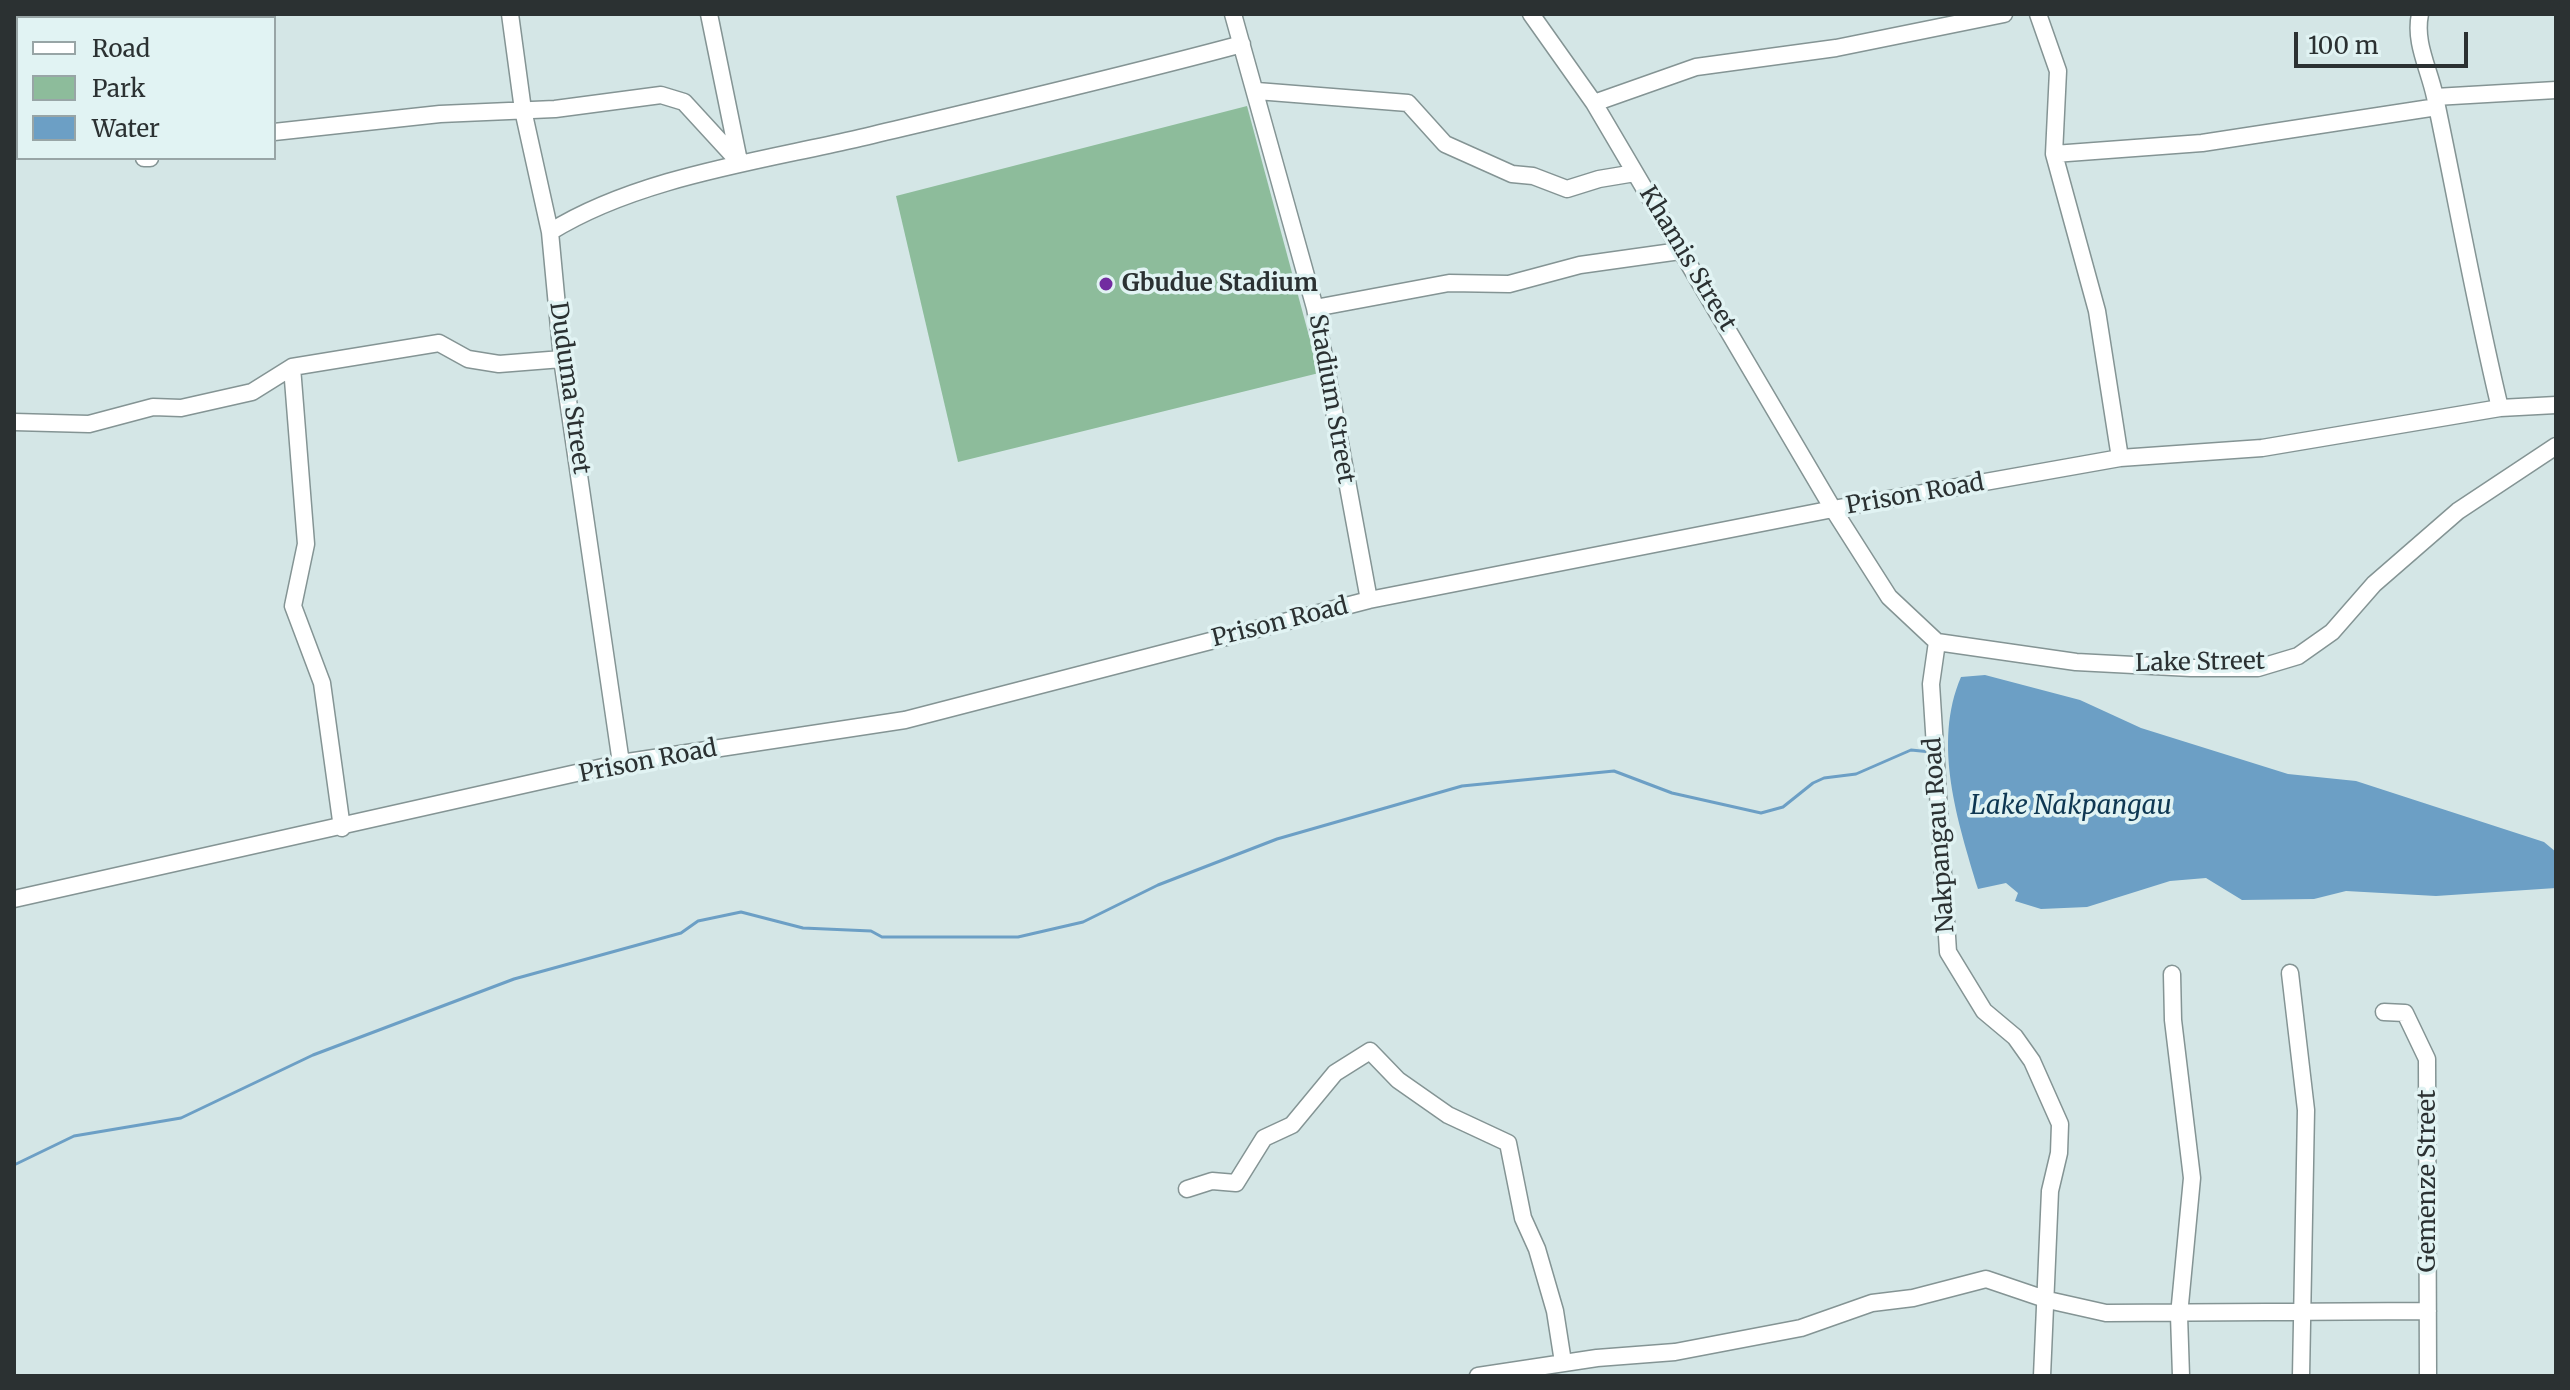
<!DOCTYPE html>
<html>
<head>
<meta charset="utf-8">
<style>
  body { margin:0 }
  #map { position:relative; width:2570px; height:1390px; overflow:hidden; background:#d4e6e6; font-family:Merriweather,serif }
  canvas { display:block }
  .frame { position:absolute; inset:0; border:16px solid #2b3132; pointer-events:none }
  .legend { position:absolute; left:16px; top:16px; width:260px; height:144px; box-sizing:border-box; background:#e1f3f3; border:2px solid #98a5a6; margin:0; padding:10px 14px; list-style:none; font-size:24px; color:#2b3132 }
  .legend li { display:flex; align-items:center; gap:16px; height:40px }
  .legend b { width:40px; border:2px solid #98a5a6 }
  .scale { position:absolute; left:2294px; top:32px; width:174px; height:36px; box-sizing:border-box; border:4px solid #2b3132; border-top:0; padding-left:10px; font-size:24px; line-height:28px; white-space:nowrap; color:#2b3132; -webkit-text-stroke:6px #e1f3f3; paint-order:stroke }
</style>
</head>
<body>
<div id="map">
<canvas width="2570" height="1390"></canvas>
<div class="frame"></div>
<ul class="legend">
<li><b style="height:10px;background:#fff"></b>Road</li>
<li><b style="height:22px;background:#8dbc9b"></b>Park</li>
<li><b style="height:22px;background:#6c9fc5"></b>Water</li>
</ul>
<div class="scale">100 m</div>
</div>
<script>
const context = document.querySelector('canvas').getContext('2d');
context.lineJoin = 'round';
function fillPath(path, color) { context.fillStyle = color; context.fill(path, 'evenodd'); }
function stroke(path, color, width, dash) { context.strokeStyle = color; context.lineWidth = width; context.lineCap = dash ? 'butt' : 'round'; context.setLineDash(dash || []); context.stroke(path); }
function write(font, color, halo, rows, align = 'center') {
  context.font = font + ' Merriweather,serif'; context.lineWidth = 7; context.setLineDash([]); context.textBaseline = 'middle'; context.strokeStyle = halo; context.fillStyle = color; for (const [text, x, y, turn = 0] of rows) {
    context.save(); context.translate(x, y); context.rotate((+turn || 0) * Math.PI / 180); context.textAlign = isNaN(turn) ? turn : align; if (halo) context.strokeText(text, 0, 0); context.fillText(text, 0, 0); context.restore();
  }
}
fillPath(new Path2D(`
  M1247 106 1319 373 958 462 896 196Z`), '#8dbc9b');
fillPath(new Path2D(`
  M1985 675 2080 700 2141 728 2288 774 2356 781 2544 842 2556 852V888L2436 896 2346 891 2314 899 2242 900 2206 878 2170 881 2087 907 2041 909 2015 901 2018 893 2006 883 1978 889C1958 822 1932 744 1961 677Z`), '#6c9fc5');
stroke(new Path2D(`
  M14 1165 74 1136 181 1118 313 1055 514 979 681 933 698 921 741 912 803 928 871 931 882 937H1018L1083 922 1158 885 1277 839 1462 786 1614 771 1672 793 1761 813 1783 807 1813 783 1824 778 1856 774 1911 750 1931 752`), '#6c9fc5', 3);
const minor = new Path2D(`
  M510 14 523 110 550 232 562 359 621 763
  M709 14 739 161
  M1233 14 1315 308 1369 600
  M1531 14 1594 103 1833 509 1889 597 1937 642 2076 662 2191 668H2258L2298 656 2332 632 2374 584 2458 511 2556 446
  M2038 14 2058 71 2054 154 2097 311 2120 458
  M2420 14C2414 43 2429 68 2435 97 2457 201 2475 304 2500 408
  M14 54 18 52
  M1257 91 1408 103 1445 144 1512 174 1533 176 1567 189 1599 179 1635 173
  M2435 97 2556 90
  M1594 103 1696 67 1836 48 2004 14
  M274 132 440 114 555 109 661 95 684 102 740 163
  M2054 154 2202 143 2437 107
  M144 158H150
  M550 232C635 179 754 162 851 140 982 109 1112 79 1242 44
  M1315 308 1449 283 1509 284 1580 265 1680 251
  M292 367 306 544 293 606 322 683 342 828
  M14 422 89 424 153 407 181 408 252 392 292 367 439 343 468 359 499 364 562 359
  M1937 642 1931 684 1948 952 1984 1011 2015 1037 2032 1061 2060 1124 2059 1153 2050 1191 2042 1376
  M14 899 621 763 905 720 1369 600 1833 509 2120 458 2262 448 2500 408 2556 405
  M2290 973 2306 1110 2301 1376
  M2172 974 2173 1020 2192 1178 2179 1315 2181 1376
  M2384 1012 2405 1013 2427 1059 2428 1376
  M1187 1189 1212 1181 1236 1183 1264 1138 1292 1125 1335 1073 1370 1051 1398 1080 1448 1115 1508 1143 1523 1218 1537 1249 1555 1311 1563 1362
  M1478 1376 1597 1358 1675 1352 1801 1328 1872 1303 1913 1298 1986 1279 2048 1300 2106 1313 2428 1311`);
stroke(minor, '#849494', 19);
stroke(minor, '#fff', 16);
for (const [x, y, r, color] of [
  [1106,284,8,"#722ca0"]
]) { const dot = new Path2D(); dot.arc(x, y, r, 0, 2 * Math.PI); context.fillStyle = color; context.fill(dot); stroke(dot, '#e1f3f3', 3); }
write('24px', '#2b3132', '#e1f3f3', [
  ["Khamis Street",1687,259,59],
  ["Duduma Street",569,388,82],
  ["Stadium Street",1331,399,80],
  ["Prison Road",1915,495,-10],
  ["Prison Road",1280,623,-14],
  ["Lake Street",2200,663,-1],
  ["Prison Road",648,762,-11],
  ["Nakpangau Road",1940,835,-94],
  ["Gemenze Street",2428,1181,-90]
]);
write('bold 24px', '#2b3132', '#e1f3f3', [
  ["Gbudue Stadium",1122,284]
], 'left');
write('italic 26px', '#0e3752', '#e1f3f3', [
  ["Lake Nakpangau",2071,807]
]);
</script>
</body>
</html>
